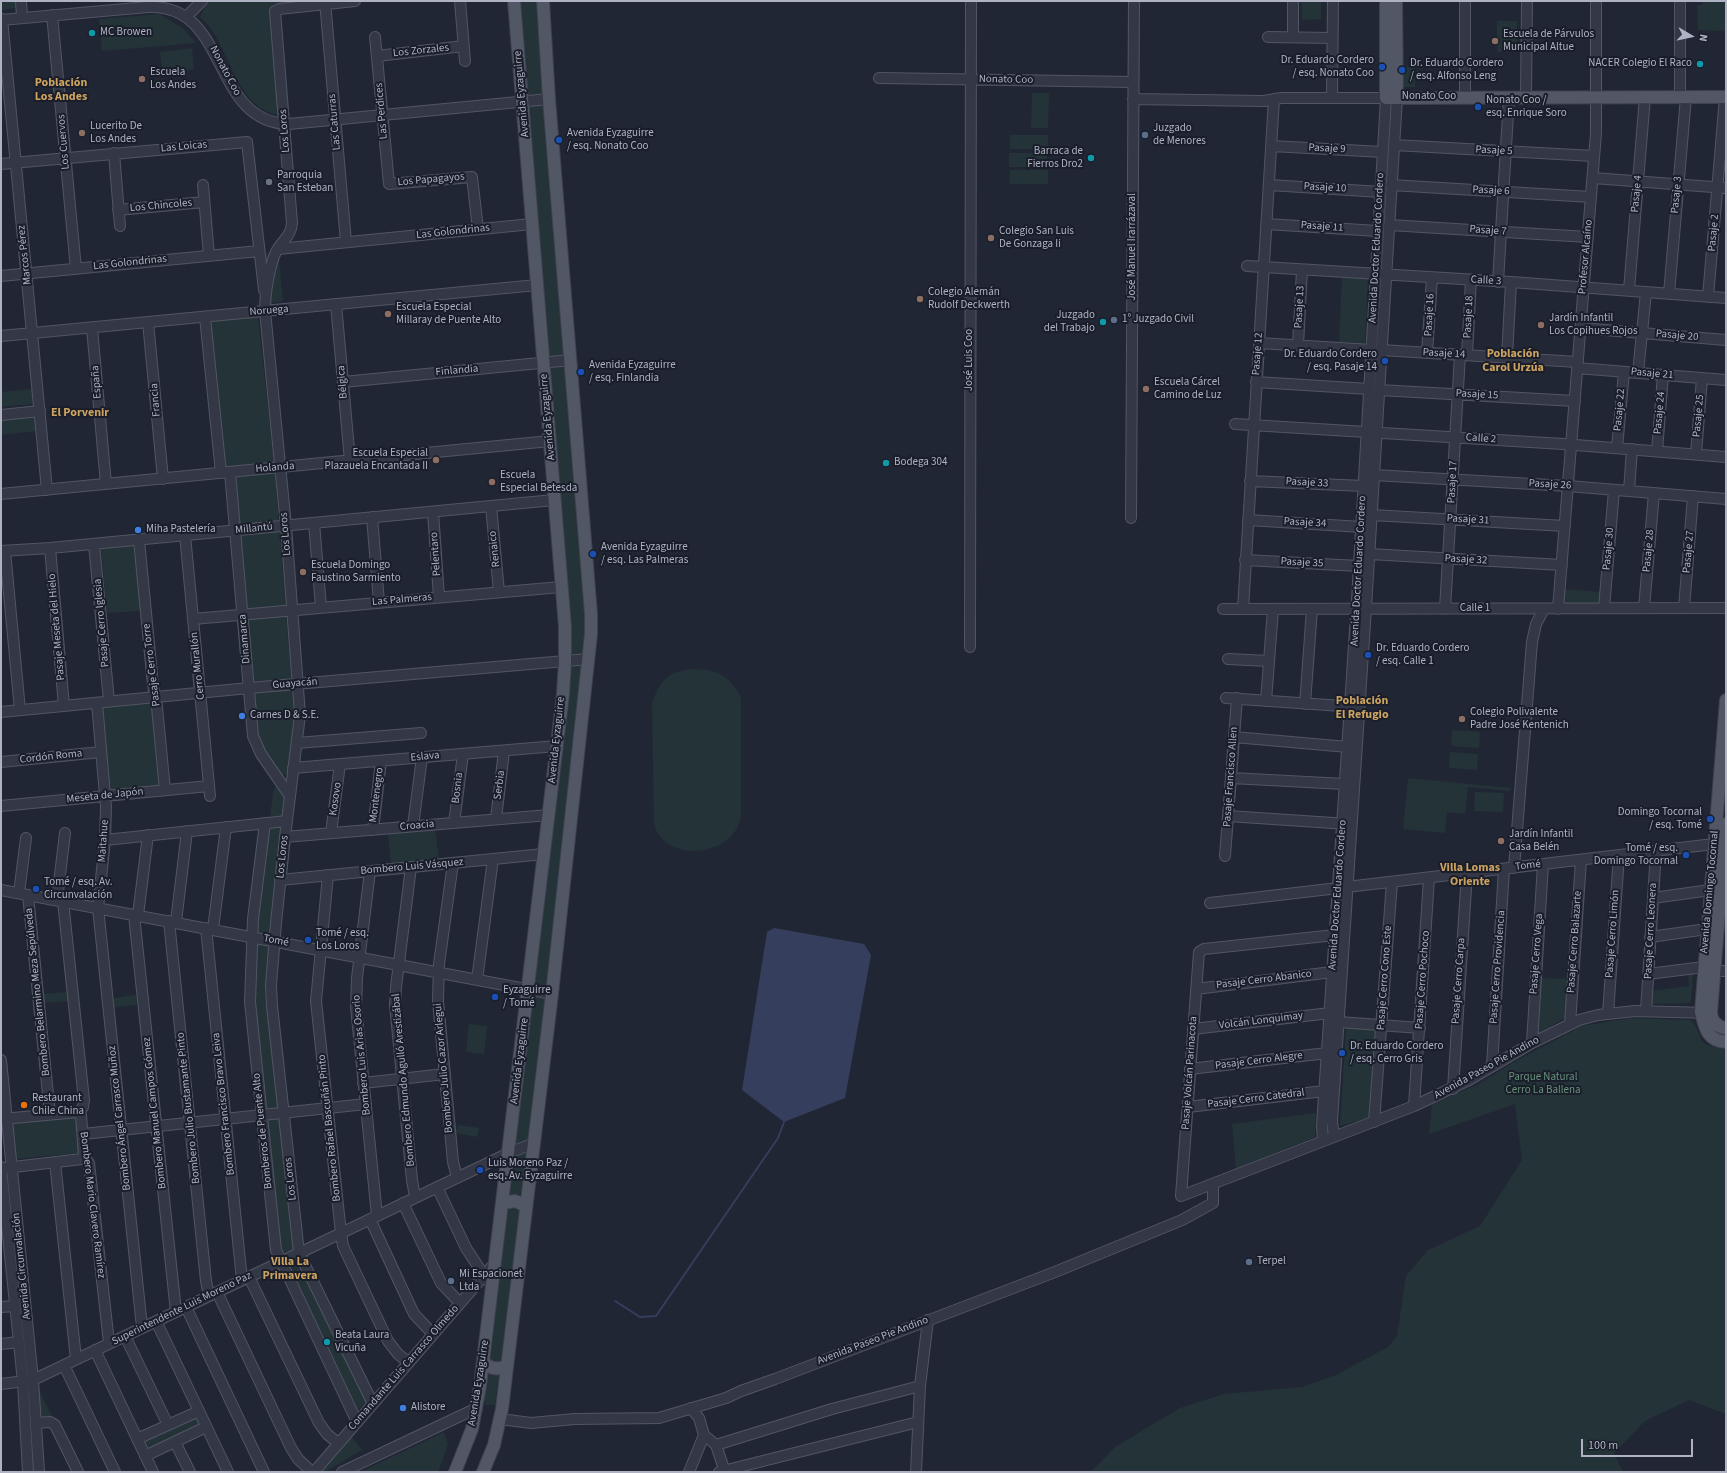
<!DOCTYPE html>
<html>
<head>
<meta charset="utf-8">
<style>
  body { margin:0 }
  #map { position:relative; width:1727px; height:1473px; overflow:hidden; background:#212635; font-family:"Source Sans 3",sans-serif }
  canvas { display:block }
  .frame { position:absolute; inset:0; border:2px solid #aeb2c3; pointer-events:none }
  .north { position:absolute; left:1671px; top:16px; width:40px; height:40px; -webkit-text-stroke:3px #1a1e2a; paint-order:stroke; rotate:99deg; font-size:11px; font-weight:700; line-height:16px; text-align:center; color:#aeb2c3 }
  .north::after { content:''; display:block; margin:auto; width:14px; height:18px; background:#aeb2c3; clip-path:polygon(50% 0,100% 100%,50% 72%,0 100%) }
  .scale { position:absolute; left:1581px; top:1439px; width:112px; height:18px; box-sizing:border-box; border:2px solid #aeb2c3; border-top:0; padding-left:5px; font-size:12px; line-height:14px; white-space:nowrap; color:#aeb2c3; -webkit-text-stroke:3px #1a1e2a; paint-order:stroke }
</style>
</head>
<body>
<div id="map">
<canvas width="1727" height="1473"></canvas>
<div class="frame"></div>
<div class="north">N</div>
<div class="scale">100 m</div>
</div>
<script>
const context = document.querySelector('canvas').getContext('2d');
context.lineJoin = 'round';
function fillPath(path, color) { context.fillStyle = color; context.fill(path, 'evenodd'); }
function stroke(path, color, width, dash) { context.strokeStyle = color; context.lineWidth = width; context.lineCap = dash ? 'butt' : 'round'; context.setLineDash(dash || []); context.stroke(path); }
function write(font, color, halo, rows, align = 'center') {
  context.font = font + ' "Source Sans 3",sans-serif'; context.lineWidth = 4; context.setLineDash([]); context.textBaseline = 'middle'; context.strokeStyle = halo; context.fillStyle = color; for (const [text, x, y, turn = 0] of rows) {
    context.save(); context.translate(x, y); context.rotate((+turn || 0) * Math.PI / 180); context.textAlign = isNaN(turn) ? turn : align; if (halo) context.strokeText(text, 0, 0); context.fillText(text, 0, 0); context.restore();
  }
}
fillPath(new Path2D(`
  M1 1H16V8L2 10Z
  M208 1H306L273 4 281 115C244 114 230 60 214 33 210 27 205 22 200 17Z
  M520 1H537L544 110 570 385 587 616 585 648 548 999 495 1405H486L483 1397 568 675Z
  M1301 1H1321V19L1302 20Z
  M1702 1H1726V31L1698 30 1697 5H1702Z
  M159 14 183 28 196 43 102 51 99 19Z
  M1497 21H1517V52H1497Z
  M192 48 194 69 163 73 160 52Z
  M1401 67H1415V87H1401Z
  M1032 93H1049L1048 128H1031Z
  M1010 135H1048V149H1010Z
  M1009 153H1047V167H1009Z
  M1010 170H1048V184H1009Z
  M278 251 283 301 270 303 262 254Z
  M1342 277 1368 278 1365 343 1339 342Z
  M258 317 274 462 294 716 289 768 288 774 280 775 258 739 233 467 225 466 211 320Z
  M32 389 33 404 1 407V392Z
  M34 416 36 431 1 435V420Z
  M136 544 141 611 107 613 101 547Z
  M1564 589 1600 592 1599 604H1562Z
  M694 669C719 670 730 676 741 698V814C740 818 740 823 738 826 723 858 664 861 654 824L652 703C661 679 668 671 694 669Z
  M152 702 159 786 110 791 103 706Z
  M1452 730 1480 732 1479 748 1451 746Z
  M1450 752 1478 754 1477 770 1449 768Z
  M1408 778 1511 788 1510 791 1468 787 1465 814 1447 812 1445 833 1403 829Z
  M277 783 285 798 265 995 295 1249 281 1254 253 992 254 945 273 793Z
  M1475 792 1504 793 1503 812 1474 811Z
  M435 829 439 860 391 864 388 834Z
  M1688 974H1693L1691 1003 1652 1004V991L1689 986Z
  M1539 978 1572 979 1567 1017 1535 1035Z
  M67 992 69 1001 44 1003 43 994Z
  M136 995 137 1005 114 1007V998Z
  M1630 1018 1691 1020C1706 1037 1693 1047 1726 1047V1414L1689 1400 1645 1421 1614 1453 1623 1472H1091L1115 1447 1180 1408 1224 1394 1302 1387 1336 1375 1388 1347 1397 1336 1406 1276 1428 1250 1480 1226 1522 1160 1515 1104 1429 1134 1432 1104 1477 1085 1514 1062 1582 1026Z
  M469 1024 487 1026 484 1054 466 1052Z
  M1346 1027 1378 1030 1371 1117 1340 1126Z
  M1316 1113 1315 1137 1236 1169 1232 1124Z
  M77 1114 81 1153 16 1159 11 1121Z
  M458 1125 479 1128 477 1137 456 1133Z
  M299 1264 366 1401 357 1411 288 1268Z
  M38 1387 52 1417 38 1419Z
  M198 1414 203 1426 146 1453 140 1440Z
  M444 1432 448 1445 438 1472H360Z
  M351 1436 362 1450 325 1472H320Z`), '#243337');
fillPath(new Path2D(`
  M774 928 864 944 871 955 845 1098 784 1122 742 1090 767 932Z`), '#353e5c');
stroke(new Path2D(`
  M615 1301 640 1317 656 1316 778 1138 784 1122`), '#353e5c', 2);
const minor = new Path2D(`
  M21 1 22 17
  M325 1 346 242
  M355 1 279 9 275 11 292 223C291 236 283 240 277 250 269 265 265 294 265 311L286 526 300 715 285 837 276 923 271 985 272 1006 299 1253 373 1404
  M460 1 465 61
  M1293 1V37
  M1680 1V97
  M52 15 76 269
  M186 17 202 1
  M2 19 47 490
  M1 20 148 7C230 3 210 123 289 124L549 99
  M375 37 389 184 472 177 478 229
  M1268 37 1332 38
  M377 56 464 46
  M879 78 1133 82
  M1465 97V1
  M1526 97 1527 1
  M1332 98 1333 1
  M1133 99 1264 101 1281 98H1386L1357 600 1322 1126 1323 1141
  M1394 145 1594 156
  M1271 146 1383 152
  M114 153 120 226
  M1 164 247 142 264 290
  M1593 178 1726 188
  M203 185 209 256
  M1269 185 1381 192
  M1391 185 1591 197
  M118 210 204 202
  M1266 224 1378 231
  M1389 225 1588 237
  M278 249 532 224
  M1247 266 1511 282 1726 298
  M1 276 259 251
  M1498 282 1509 97
  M1629 290 1645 97
  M1669 294 1686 97
  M1708 297 1725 97
  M336 304 350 461
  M205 317 221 473
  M148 322 163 479
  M92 328 106 484
  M1581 328 1726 340
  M1 336 537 285
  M1259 343 1372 350
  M1298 345 1302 270
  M1381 350 1578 362
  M1427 353 1432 278
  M1467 355 1471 280
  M1507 357 1511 282
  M1577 368 1726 380
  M1638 373 1646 292
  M343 382 571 360
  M1256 382 1369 389
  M1379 390 1575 401
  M1 415 40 411
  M1235 424 1563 444 1726 457
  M1617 448 1624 372
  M1657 451 1663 375
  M1696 454 1702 378
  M230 472 253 736 261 754 290 796
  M1374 475 1568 486 1726 499
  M1250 481 1364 486
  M1629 491 1632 449
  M1 494 550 441
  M491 506 499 592
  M433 512 439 597
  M1372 515 1565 526
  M372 517 379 602
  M1131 518 1134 1
  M1248 520 1362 527
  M314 523 321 607
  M185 535 210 796
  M139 540 153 685 157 707 165 790
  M94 544 109 701
  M50 548 64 706
  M1 551 50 548 554 500
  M5 551 20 710
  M1370 554 1562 565
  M1245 560 1359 566
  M1604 608 1614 490
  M1644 608 1654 493
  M1684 608 1693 496
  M1223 609 1726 608
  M1243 609 1274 99
  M1445 609 1460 355
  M1558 609 1596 133V1
  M193 619 561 587
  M970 647 971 1
  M1228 659 1269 661
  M1226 698 1357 707
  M1266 701 1273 609
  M97 703 106 807 105 840 98 908 142 1327
  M1305 704 1312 609
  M1 712 249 688 589 659
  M1234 737 1348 747
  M297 743 421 733
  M1 762 101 752
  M293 768 557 746
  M1231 778 1345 784
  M1 806 209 786
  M1228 816 1348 824
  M496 819 504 751
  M265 823 253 919 250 1002 276 1250 357 1422
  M454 823 463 754
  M413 826 422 757
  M373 830 381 761
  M331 833 340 764
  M285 837 549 815
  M105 840 287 821
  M1225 856 1237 698
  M453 863 439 964 438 1001 453 1162 457 1177
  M411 867 396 987 395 1005 412 1180 415 1197
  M1514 868 1532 642 1536 624 1544 609
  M370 871 357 978 356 1007 377 1216
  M328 875 316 1001 341 1233 343 1246 388 1341 398 1354 408 1362
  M280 880 544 854
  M1 890 552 994
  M19 893 26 838
  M28 895 50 1114
  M1653 898 1710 890
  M57 900 65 833
  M63 901 84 1100 83 1107 79 1112
  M1210 903 1714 844 1721 840
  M134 915 176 1312
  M138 915 148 835
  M169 921 206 1281 209 1296
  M176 922 187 831
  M206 928 242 1280
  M213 929 226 827
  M1335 935 1204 949 1199 952 1181 1196 1414 1106 1469 1080 1532 1043 1579 1020 1598 1015 1635 1011 1708 1013
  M1650 937 1707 929
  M1714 971H1726
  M1648 974 1704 967
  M477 980 493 859
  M1196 989 1332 972
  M1646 1011 1656 851
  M1608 1014 1619 855
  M1339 1022 1420 1028
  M1570 1024 1581 860
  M1193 1029 1330 1013
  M1532 1043 1543 864
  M1 1060 33 1380 39 1472
  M1492 1066 1504 869
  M1190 1069 1327 1053
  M363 1083 445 1074
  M1453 1089 1467 873
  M1414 1106 1429 878
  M1188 1107 1324 1091
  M79 1112 81 1115 84 1157 89 1163 109 1343
  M2 1119 79 1112
  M1374 1122 1392 882
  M83 1134 366 1104
  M1334 1137 1332 1121 1366 608 1397 98
  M55 1162 76 1359
  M1 1167 23 1382 28 1472
  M5 1168 82 1159 84 1157
  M437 1187 466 1248 487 1280
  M403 1203 441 1283 460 1303
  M370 1219 414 1314 433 1334
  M249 1277 319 1423 327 1434 338 1443
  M217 1292 291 1448 298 1459 312 1472
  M1 1307 15 1306
  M186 1307 264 1472
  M156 1321 228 1472
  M125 1336 168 1425
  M1 1344 19 1342
  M95 1350 153 1472
  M64 1365 115 1472
  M1 1384 33 1380 509 1153 534 1143
  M691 1408 699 1418 704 1435 716 1445 725 1472
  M500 1419 531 1423 575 1419 659 1418 726 1398 741 1391 775 1379 1055 1272 1182 1220 1213 1203V1184
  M36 1423 50 1422 55 1425 78 1472
  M137 1439 199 1411
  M175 1442 190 1472
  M716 1445 832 1409 920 1386
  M145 1456 206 1427
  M314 1472 495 1263
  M342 1472 477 1408
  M689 1472 704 1435
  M719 1472 918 1422
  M916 1472 920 1386 928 1320`);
const major = new Path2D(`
  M1386 1V98L1726 97
  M1396 1 1397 98
  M1726 700 1701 1012C1705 1028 1707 1041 1726 1042
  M1726 824 1711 1013C1712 1022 1717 1027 1726 1028
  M502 1203 515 1201 526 1206
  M483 1362C490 1369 498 1370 507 1366
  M455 1472 472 1429 480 1386 563 694 565 662V627L514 1
  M483 1472 494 1445 502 1409 552 994 591 634V614L549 99 543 1`);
stroke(minor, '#525564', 12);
stroke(major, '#3e4150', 14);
stroke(minor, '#343846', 10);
stroke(major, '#525766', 12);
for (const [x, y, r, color] of [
  [92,33,4,"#0f9aa8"],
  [1495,41,4,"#8d6e63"],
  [1700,64,4,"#0f9aa8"],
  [1382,67,4,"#1a4fb4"],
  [1402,70,4,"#1a4fb4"],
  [142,79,4,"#8d6e63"],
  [1478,107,4,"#1a4fb4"],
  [82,133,4,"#8d6e63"],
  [1145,135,4,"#5c6f8a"],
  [559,140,4,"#1a4fb4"],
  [1091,158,4,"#0f9aa8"],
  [269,182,4,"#6b7280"],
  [991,238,4,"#8d6e63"],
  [920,299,4,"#8d6e63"],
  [388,314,4,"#8d6e63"],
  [1114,320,4,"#5c6f8a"],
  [1103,322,4,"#0f9aa8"],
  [1541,325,4,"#8d6e63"],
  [1385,361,4,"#1a4fb4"],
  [581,372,4,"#1a4fb4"],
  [1146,389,4,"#8d6e63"],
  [436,460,4,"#8d6e63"],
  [886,463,4,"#0f9aa8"],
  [492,482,4,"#8d6e63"],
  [138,530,4,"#3f7fe0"],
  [593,554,4,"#1a4fb4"],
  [303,572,4,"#8d6e63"],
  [1368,655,4,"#1a4fb4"],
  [242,716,4,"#3f7fe0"],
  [1462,719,4,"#8d6e63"],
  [1710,819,4,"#1a4fb4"],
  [1501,841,4,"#8d6e63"],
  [1686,855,4,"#1a4fb4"],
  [36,889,4,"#1a4fb4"],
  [308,940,4,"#1a4fb4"],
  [495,997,4,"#1a4fb4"],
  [1342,1053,4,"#1a4fb4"],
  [24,1105,4,"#e8710a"],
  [480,1170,4,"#1a4fb4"],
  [1249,1262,4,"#5c6f8a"],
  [451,1281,4,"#5c6f8a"],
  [327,1342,4,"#0f9aa8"],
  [403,1408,4,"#3f7fe0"]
]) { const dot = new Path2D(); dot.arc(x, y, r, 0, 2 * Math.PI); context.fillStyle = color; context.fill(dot); stroke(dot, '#1a1e2a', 1.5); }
write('11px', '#aeb2c3', '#1a1e2a', [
  ["MC Browen",100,33],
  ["Escuela de Párvulos",1503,35],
  ["Municipal Altue",1503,48],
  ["Dr. Eduardo Cordero",1374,61,"right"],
  ["/ esq. Nonato Coo",1374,74,"right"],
  ["Dr. Eduardo Cordero",1410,64],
  ["/ esq. Alfonso Leng",1410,77],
  ["NACER Colegio El Raco",1692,64,"right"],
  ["Escuela",150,73],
  ["Los Andes",150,86],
  ["Nonato Coo /",1486,101],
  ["esq. Enrique Soro",1486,114],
  ["Lucerito De",90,127],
  ["Los Andes",90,140],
  ["Juzgado",1153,129],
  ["de Menores",1153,142],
  ["Avenida Eyzaguirre",567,134],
  ["/ esq. Nonato Coo",567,147],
  ["Barraca de",1083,152,"right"],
  ["Fierros Dro2",1083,165,"right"],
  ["Parroquia",277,176],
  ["San Esteban",277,189],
  ["Colegio San Luis",999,232],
  ["De Gonzaga Ii",999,245],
  ["Colegio Alemán",928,293],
  ["Rudolf Deckwerth",928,306],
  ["Escuela Especial",396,308],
  ["Millaray de Puente Alto",396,321],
  ["Juzgado",1095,316,"right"],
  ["del Trabajo",1095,329,"right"],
  ["Jardín Infantil",1549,319],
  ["Los Copihues Rojos",1549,332],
  ["1° Juzgado Civil",1122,320],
  ["Dr. Eduardo Cordero",1377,355,"right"],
  ["/ esq. Pasaje 14",1377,368,"right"],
  ["Avenida Eyzaguirre",589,366],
  ["/ esq. Finlandia",589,379],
  ["Escuela Cárcel",1154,383],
  ["Camino de Luz",1154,396],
  ["Escuela Especial",428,454,"right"],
  ["Plazauela Encantada II",428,467,"right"],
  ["Bodega 304",894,463],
  ["Escuela",500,476],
  ["Especial Betesda",500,489],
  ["Miha Pastelería",146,530],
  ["Avenida Eyzaguirre",601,548],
  ["/ esq. Las Palmeras",601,561],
  ["Escuela Domingo",311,566],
  ["Faustino Sarmiento",311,579],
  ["Dr. Eduardo Cordero",1376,649],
  ["/ esq. Calle 1",1376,662],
  ["Colegio Polivalente",1470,713],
  ["Padre José Kentenich",1470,726],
  ["Carnes D & S.E.",250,716],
  ["Domingo Tocornal",1702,813,"right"],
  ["/ esq. Tomé",1702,826,"right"],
  ["Jardín Infantil",1509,835],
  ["Casa Belén",1509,848],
  ["Tomé / esq.",1678,849,"right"],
  ["Domingo Tocornal",1678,862,"right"],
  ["Tomé / esq. Av.",44,883],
  ["Circunvalación",44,896],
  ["Tomé / esq.",316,934],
  ["Los Loros",316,947],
  ["Eyzaguirre",503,991],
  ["/ Tomé",503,1004],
  ["Dr. Eduardo Cordero",1350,1047],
  ["/ esq. Cerro Gris",1350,1060],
  ["Restaurant",32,1099],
  ["Chile China",32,1112],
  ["Luis Moreno Paz /",488,1164],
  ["esq. Av. Eyzaguirre",488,1177],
  ["Terpel",1257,1262],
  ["Mi Espacionet",459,1275],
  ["Ltda",459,1288],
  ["Beata Laura",335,1336],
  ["Vicuña",335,1349],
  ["Alistore",411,1408]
], 'left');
write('11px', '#aeb2c3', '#1a1e2a', [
  ["Los Zorzales",421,51,-6],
  ["Nonato Coo",225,71,62],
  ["Nonato Coo",1006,80,1],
  ["Avenida Eyzaguirre",522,94,-95],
  ["Nonato Coo",1429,97],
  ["Las Perdices",382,111,-95],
  ["Las Caturras",335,122,-95],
  ["Los Loros",285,131,-94],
  ["Los Cuervos",64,142,-95],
  ["Las Loicas",184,147,-5],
  ["Pasaje 9",1327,149,3],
  ["Pasaje 5",1494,151,3],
  ["Los Papagayos",431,180,-5],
  ["Pasaje 10",1325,188,3],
  ["Pasaje 6",1491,191,3],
  ["Pasaje 4",1637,194,-85],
  ["Pasaje 3",1677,195,-85],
  ["Los Chincoles",161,206,-5],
  ["Pasaje 11",1322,227,4],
  ["Pasaje 7",1488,231,4],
  ["Las Golondrinas",453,232,-6],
  ["Pasaje 2",1714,233,-85],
  ["José Manuel Irarrázaval",1133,247,-90],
  ["Avenida Doctor Eduardo Cordero",1377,248,-87],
  ["Marcos Pérez",25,255,-96],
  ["Profesor Alcaíno",1586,257,-85],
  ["Las Golondrinas",130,263,-6],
  ["Calle 3",1486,281,3],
  ["Pasaje 13",1300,307,-87],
  ["Noruega",269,311,-5],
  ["Pasaje 16",1430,315,-87],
  ["Pasaje 18",1469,317,-87],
  ["Pasaje 20",1677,336,5],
  ["Pasaje 12",1258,354,-86],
  ["Pasaje 14",1444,354,3],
  ["José Luis Coo",970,360,-90],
  ["Finlandia",457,371,-5],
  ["Pasaje 21",1652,374,5],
  ["España",97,382,-95],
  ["Bélgica",343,382,-95],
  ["Pasaje 15",1477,395,3],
  ["Francia",156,400,-95],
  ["Pasaje 22",1620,410,-85],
  ["Pasaje 24",1660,413,-85],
  ["Pasaje 25",1699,416,-85],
  ["Avenida Eyzaguirre",548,417,-95],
  ["Calle 2",1481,439,4],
  ["Holanda",275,468,-5],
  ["Pasaje 17",1453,482,-87],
  ["Pasaje 33",1307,483,3],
  ["Pasaje 26",1550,485,3],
  ["Pasaje 31",1468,520,3],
  ["Pasaje 34",1305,523,3],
  ["Millantú",254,529,-6],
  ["Los Loros",286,534,-95],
  ["Renaico",495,549,-96],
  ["Pasaje 30",1609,549,-85],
  ["Pasaje 28",1649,551,-85],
  ["Pasaje 27",1689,552,-85],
  ["Pelentaro",436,554,-94],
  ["Pasaje 32",1466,560,3],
  ["Pasaje 35",1302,563,3],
  ["Avenida Doctor Eduardo Cordero",1359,571,-87],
  ["Las Palmeras",402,600,-5],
  ["Calle 1",1475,609],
  ["Pasaje Cerro Iglesia",102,623,-95],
  ["Pasaje Meseta del Hielo",57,627,-95],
  ["Dinamarca",245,639,-95],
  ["Pasaje Cerro Torre",152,665,-97],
  ["Cerro Murallón",198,666,-96],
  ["Guayacán",295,684,-5],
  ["Avenida Eyzaguirre",557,740,-84],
  ["Cordón Roma",51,757,-6],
  ["Eslava",425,757,-5],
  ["Pasaje Francisco Allen",1231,777,-86],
  ["Serbia",500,785,-83],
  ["Bosnia",458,788,-83],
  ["Montenegro",377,795,-83],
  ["Meseta de Japón",105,796,-6],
  ["Kosovo",336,799,-82],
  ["Croacia",417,826,-5],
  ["Maitahue",104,841,-86],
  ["Los Loros",283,857,-84],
  ["Tomé",1528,866,-7],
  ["Bombero Luis Vásquez",412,867,-5],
  ["Avenida Domingo Tocornal",1710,892,-85],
  ["Avenida Doctor Eduardo Cordero",1338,895,-86],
  ["Pasaje Cerro Leonera",1651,931,-87],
  ["Pasaje Cerro Limón",1613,934,-86],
  ["Tomé",276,941,11],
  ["Pasaje Cerro Balazarte",1575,942,-86],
  ["Pasaje Cerro Vega",1537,954,-86],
  ["Pasaje Cerro Providencia",1498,967,-86],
  ["Pasaje Cerro Cono Este",1385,978,-86],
  ["Pasaje Cerro Abanico",1264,980,-7],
  ["Pasaje Cerro Pochoco",1423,980,-86],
  ["Pasaje Cerro Carpa",1459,981,-86],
  ["Bombero Belarmino Meza Sepúlveda",38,992,-96],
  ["Volcán Lonquimay",1261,1021,-7],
  ["Bombero Luis Arias Osorio",362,1055,-95],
  ["Avenida Eyzaguirre",520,1061,-83],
  ["Pasaje Cerro Alegre",1259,1061,-7],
  ["Bombero Julio Cazor Arlegui",444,1068,-95],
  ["Avenida Paseo Pie Andino",1487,1068,-29],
  ["Pasaje Volcán Parinacota",1190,1073,-86],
  ["Bombero Edmundo Agulló Arestizábal",404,1080,-95],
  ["Pasaje Cerro Catedral",1256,1099,-7],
  ["Bombero Francisco Bravo Leiva",224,1104,-96],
  ["Bombero Julio Bustamante Pinto",189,1108,-96],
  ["Bombero Manuel Campos Gómez",155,1113,-96],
  ["Bombero Ángel Carrasco Muñoz",120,1118,-96],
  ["Bombero Rafael Bascuñán Pinto",330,1128,-96],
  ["Bomberos de Puente Alto",263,1131,-96],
  ["Los Loros",291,1179,-96],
  ["Bombero Mario Clavero Ramírez",92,1205,83],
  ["Avenida Circunvalación",22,1266,-96],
  ["Superintendente Luis Moreno Paz",182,1309,-26],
  ["Avenida Paseo Pie Andino",873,1341,-21],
  ["Comandante Luis Carrasco Olmedo",404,1368,-49],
  ["Avenida Eyzaguirre",479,1383,-81]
]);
write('11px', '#679279', '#1a1e2a', [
  ["Parque Natural",1543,1078],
  ["Cerro La Ballena",1543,1091]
]);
write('bold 12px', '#cca360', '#1a1e2a', [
  ["Población",61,83],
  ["Los Andes",61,97],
  ["Población",1513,354],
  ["Carol Urzúa",1513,368],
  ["El Porvenir",80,413],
  ["Población",1362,701],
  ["El Refugio",1362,715],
  ["Villa Lomas",1470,868],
  ["Oriente",1470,882],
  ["Villa La",290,1262],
  ["Primavera",290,1276]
]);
</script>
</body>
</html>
